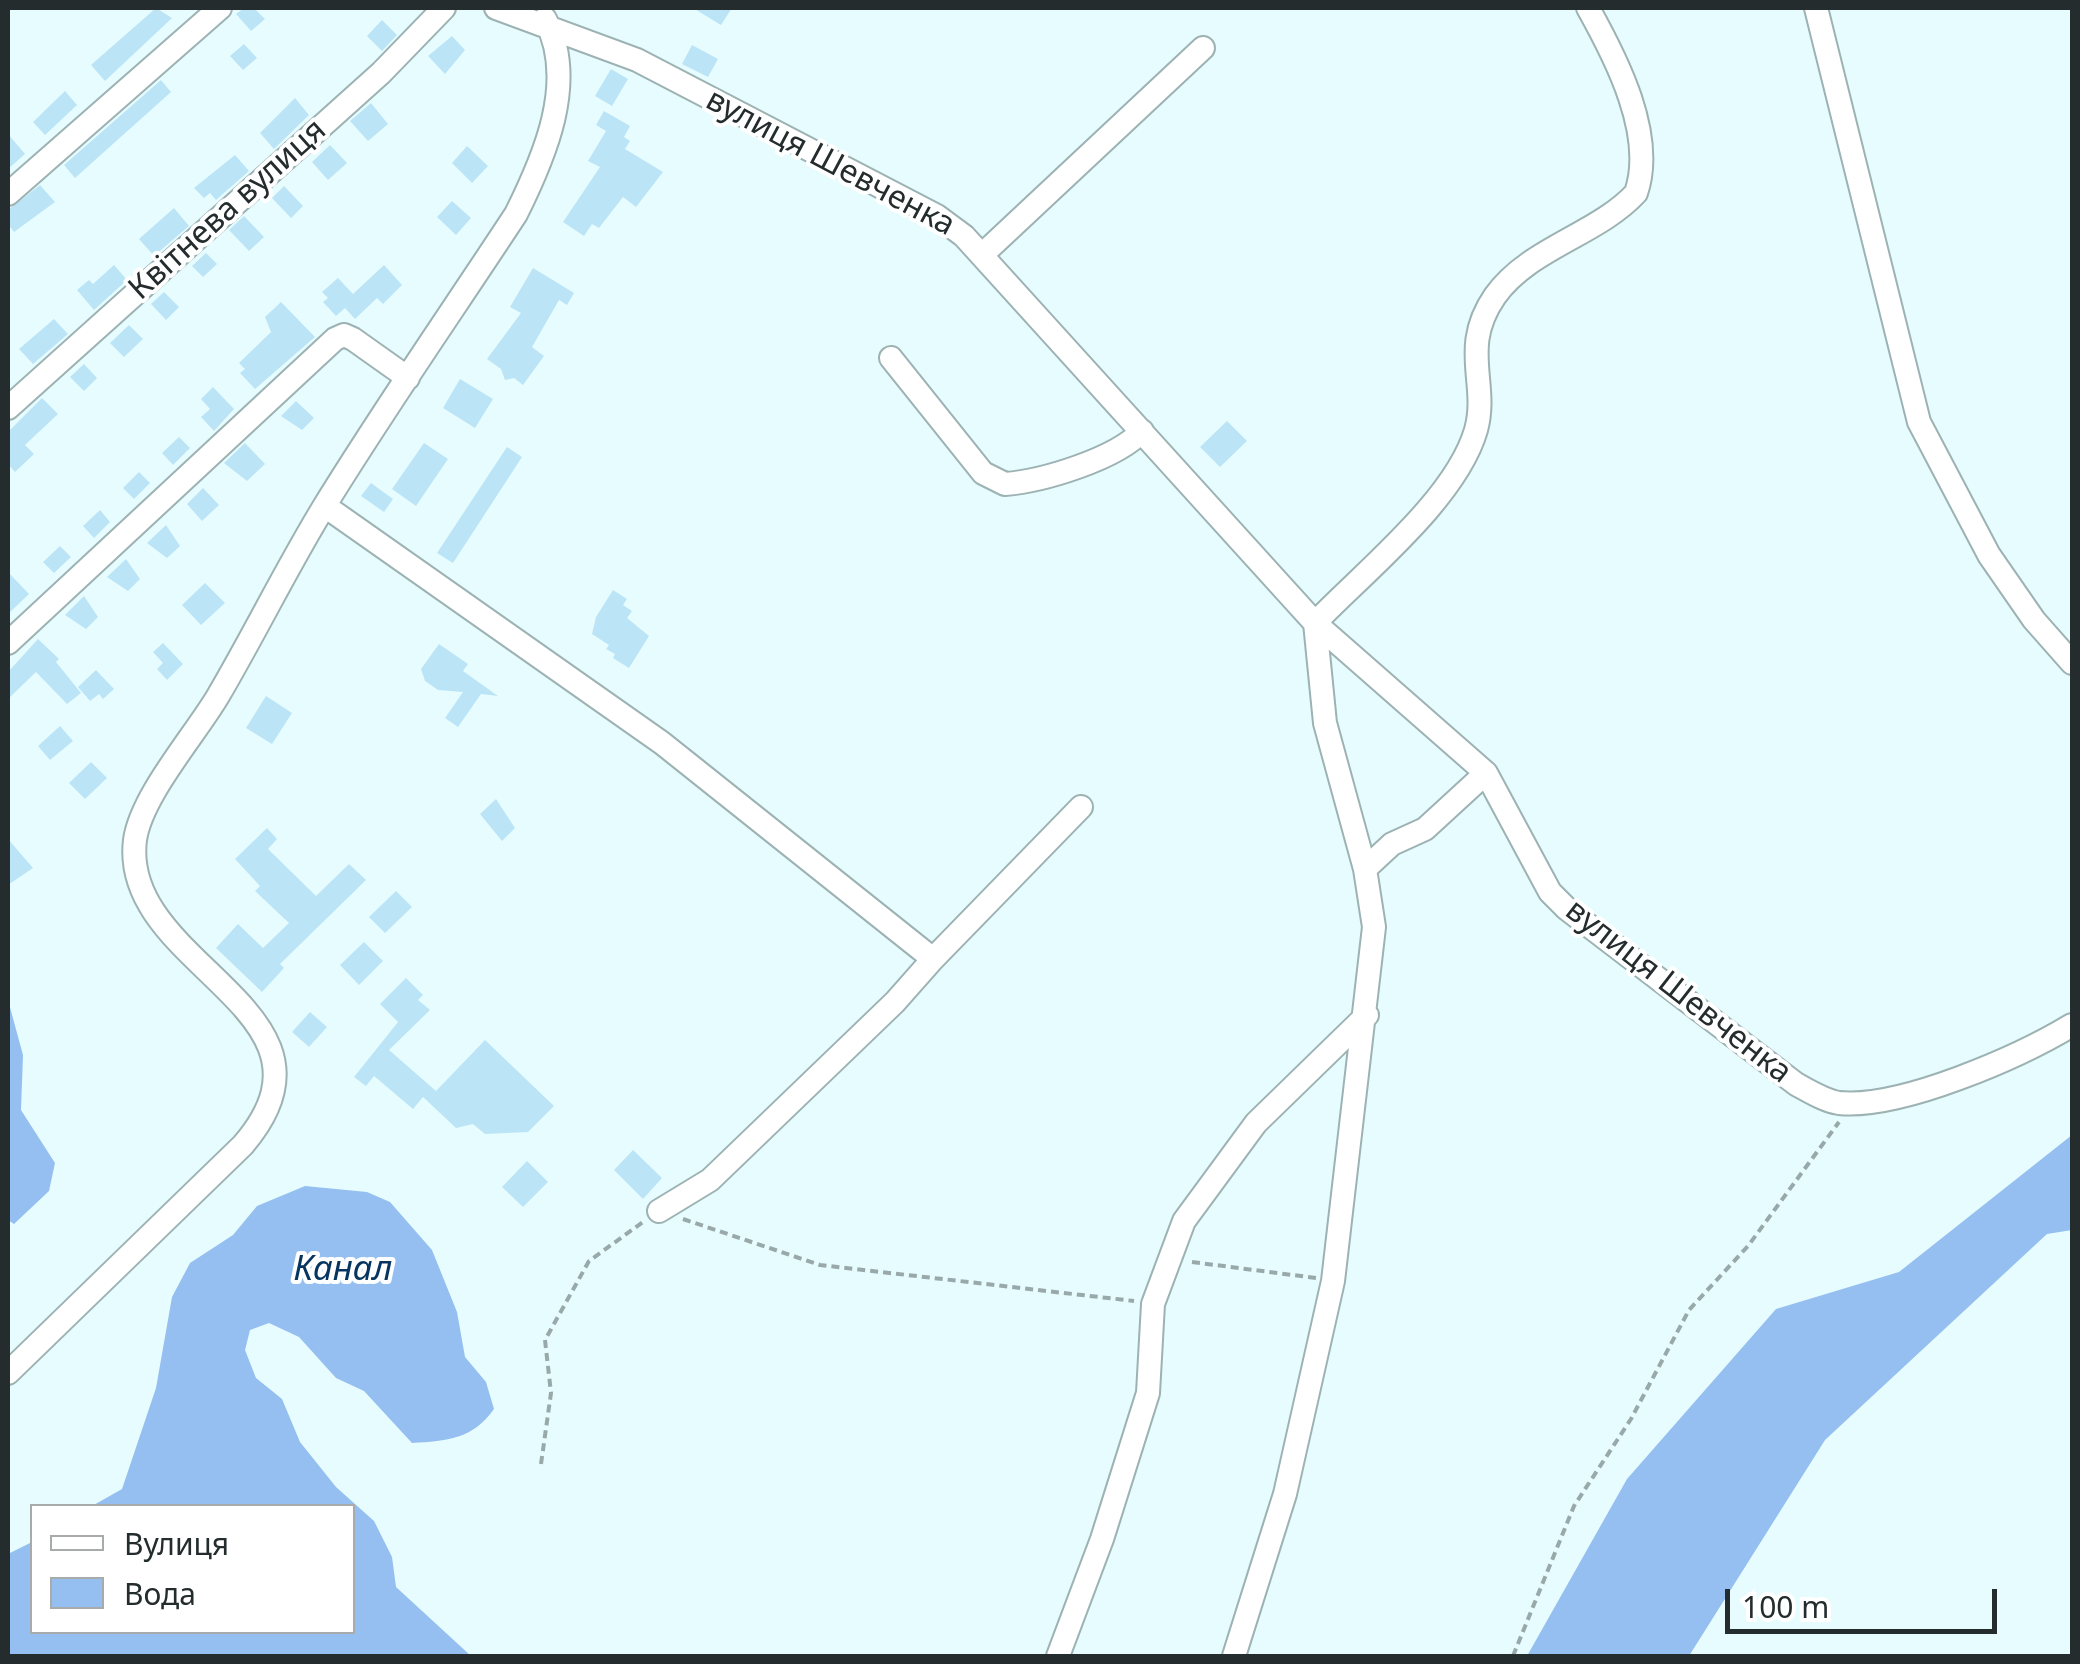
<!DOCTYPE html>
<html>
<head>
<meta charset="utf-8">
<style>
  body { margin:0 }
  #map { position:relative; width:2080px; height:1664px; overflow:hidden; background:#e7fcfe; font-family:"Noto Sans",sans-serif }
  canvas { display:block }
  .frame { position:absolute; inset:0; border:10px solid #242c2d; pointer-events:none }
  .legend { position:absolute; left:30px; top:1504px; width:325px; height:130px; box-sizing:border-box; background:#fff; border:2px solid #a7abab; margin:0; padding:12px 18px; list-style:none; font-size:30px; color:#242c2d }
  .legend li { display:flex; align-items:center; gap:20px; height:50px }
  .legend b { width:50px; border:2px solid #a7abab }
  .scale { position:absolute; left:1725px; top:1589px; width:272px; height:45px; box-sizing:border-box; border:5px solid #242c2d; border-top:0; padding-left:12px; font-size:30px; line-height:35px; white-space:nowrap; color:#242c2d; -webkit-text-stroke:8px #fff; paint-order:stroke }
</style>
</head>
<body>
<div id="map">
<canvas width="2080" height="1664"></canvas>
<div class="frame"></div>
<ul class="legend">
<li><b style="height:12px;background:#fff"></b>Вулиця</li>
<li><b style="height:28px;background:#95bff0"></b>Вода</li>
</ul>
<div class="scale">100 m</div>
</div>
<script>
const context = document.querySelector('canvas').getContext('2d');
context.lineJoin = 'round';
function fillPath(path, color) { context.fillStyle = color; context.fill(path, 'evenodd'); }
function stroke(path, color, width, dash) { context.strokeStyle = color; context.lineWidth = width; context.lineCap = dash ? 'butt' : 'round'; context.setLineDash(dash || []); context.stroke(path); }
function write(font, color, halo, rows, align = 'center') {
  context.font = font + ' "Noto Sans",sans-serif'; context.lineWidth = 8; context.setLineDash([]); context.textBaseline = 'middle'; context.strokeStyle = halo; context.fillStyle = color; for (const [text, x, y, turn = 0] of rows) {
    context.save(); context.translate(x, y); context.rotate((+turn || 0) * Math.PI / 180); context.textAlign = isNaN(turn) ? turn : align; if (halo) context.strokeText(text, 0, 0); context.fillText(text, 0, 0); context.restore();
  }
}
fillPath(new Path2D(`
  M8 1000 23 1055 21 1110 55 1163 49 1191 14 1224 8 1220Z
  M2072 1135V1230L2047 1234 1825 1440 1689 1656H1527L1627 1479 1776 1309 1899 1272Z
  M305 1186 367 1192 390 1202 432 1250 457 1312 465 1357 486 1382 494 1409C473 1439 447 1441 412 1443L364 1391 336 1378 299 1337 269 1323 250 1330 245 1350 256 1378 282 1399 300 1442 336 1487 374 1521 392 1557 396 1587 471 1656H8V1554L32 1542V1632H352V1506H92L122 1489 156 1388 172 1297 190 1263 233 1235 257 1206Z`), '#95bff0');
fillPath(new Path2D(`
  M156 8 172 18 105 81 91 65Z
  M244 8H254L265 19 251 31 236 14Z
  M693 8H732L721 25Z
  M382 20 397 35 382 51 367 36Z
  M452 36 465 50 445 74 428 56Z
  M244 44 257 58 243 70 230 56Z
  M692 45 718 59 708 77 682 64Z
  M611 69 628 79 612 106 595 96Z
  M161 80 171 92 75 178 64 165Z
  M65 91 77 105 45 135 33 122Z
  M295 98 309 115 274 149 260 133Z
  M371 103 388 124 368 141 350 121Z
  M604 111 630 126 624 137 630 141 625 149 663 172 636 207 623 197 599 228 592 224 584 236 563 222 600 167 588 161 606 131 596 125Z
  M8 134 25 154 8 169Z
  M330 145 347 163 328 180 312 162Z
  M467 146 488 166 472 183 452 163Z
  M235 155 249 171 216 200 210 193 204 198 194 188Z
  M40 185 55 202 14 232 8 224V210Z
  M284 186 303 206 291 218 272 198Z
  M452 201 471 218 456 235 437 217Z
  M174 208 189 226 154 256 139 239Z
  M244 216 264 237 249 251 229 230Z
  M206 253 217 264 203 277 192 266Z
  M114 265 127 280 94 310 77 290 89 280 93 284Z
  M384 265 402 285 383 304 377 298 355 319 345 308 336 316 323 302 328 298 322 292 338 278 353 294Z
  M533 268 574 293 567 305 559 300 532 347 544 356 523 385 514 378 505 380 501 369 487 359 521 313 510 307Z
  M164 292 179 307 166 320 151 304Z
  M281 302 315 337 255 389 240 373 245 369 239 363 271 332 265 317Z
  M54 319 68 334 33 364 19 349Z
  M129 325 143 339 124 357 110 343Z
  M84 364 97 378 84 391 70 377Z
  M460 379 493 399 475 428 443 408Z
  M213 387 234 409 214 431 201 417 210 409 201 399Z
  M42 398 58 414 25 445 34 454 15 472 8 464V432Z
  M296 401 314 418 302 430 281 416Z
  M1227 421 1247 441 1220 467 1200 447Z
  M179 437 190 448 173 465 162 453Z
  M245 443 265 464 247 481 224 463Z
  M424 443 448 459 416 506 392 489Z
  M507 447 522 457 453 563 437 553Z
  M139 472 150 483 134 499 123 488Z
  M371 483 393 499 384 512 361 496Z
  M203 488 219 505 202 521 187 504Z
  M100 510 110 522 94 538 83 526Z
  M166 525 180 546 167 558 147 543Z
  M60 546 71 557 54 573 43 562Z
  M126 559 140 579 128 591 107 577Z
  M8 572 29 594 8 614Z
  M205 583 225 603 201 625 182 605Z
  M613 590 627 599 623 605 632 611 627 618 649 636 629 668 613 658 615 654 606 649 609 645 592 634 596 617Z
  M84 596 98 617 86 629 65 615Z
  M38 639 59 659 56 662 81 693 67 704 36 672 8 699V672Z
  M163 643 183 664 167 680 157 669 163 663 153 652Z
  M439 644 468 664 463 671 498 696 481 694 458 727 445 718 463 692 438 690 425 681 421 669Z
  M96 670 114 689 103 699 99 694 90 701 78 687Z
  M266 696 292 713 272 744 246 728Z
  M60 726 73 741 50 760 38 746Z
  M91 762 107 778 85 799 69 783Z
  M496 799 515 828 502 841 480 814Z
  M267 828 277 839 268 849 316 896 349 864 366 880 280 964 284 968 262 992 216 948 238 924 263 948 289 923 255 891 260 886 235 859Z
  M8 839 33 868 8 885Z
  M396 891 412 907 385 933 369 917Z
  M364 942 383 961 359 985 340 965Z
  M406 978 423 995 418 1000 430 1010 389 1050 436 1091 485 1040 554 1106 528 1132 485 1134 473 1124 456 1128 423 1097 413 1109 374 1076 366 1086 354 1077 398 1022 380 1004Z
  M310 1012 327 1027 309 1047 292 1032Z
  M633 1150 662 1178 643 1199 614 1170Z
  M527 1161 548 1182 523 1207 502 1187Z`), '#bce4f7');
const minor = new Path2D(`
  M496 8 637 60 937 216 964 236 1315 623 1486 773 1550 892 1567 909 1796 1084C1809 1091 1825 1101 1839 1103 1901 1109 2019 1057 2072 1025
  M1816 8 1919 422 1989 555 2034 620 2072 663
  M8 194 220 8
  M984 253 1203 48
  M891 358 983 473 1005 484C1043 481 1116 459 1142 431
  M8 408 381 73 444 8
  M325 506 662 743 933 959 1081 807
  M8 643 335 339 344 335 353 339 408 378
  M1365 869 1325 723 1315 623C1365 571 1456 499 1476 430 1489 383 1459 348 1495 296 1529 248 1597 235 1636 193 1656 135 1616 58 1588 8
  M659 1211 710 1180 895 1002 933 959
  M8 1373 243 1145C359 1010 119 967 135 840 141 796 195 735 218 696 255 633 287 567 325 505 386 406 453 310 516 214 544 158 578 81 545 19
  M1058 1656 1102 1539 1148 1393 1153 1304 1184 1221 1256 1123 1367 1015
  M1234 1656 1285 1494 1333 1281 1374 927 1365 869 1392 844 1425 829 1486 773`);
stroke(minor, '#9db2b3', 26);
stroke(new Path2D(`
  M683 1219 820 1265 1134 1301
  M1192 1262 1316 1278
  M541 1464 551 1393 545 1340 589 1261 643 1222
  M1513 1656 1574 1506 1631 1419 1689 1310 1748 1246 1839 1122`), '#99a9aa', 4, [8, 5]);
stroke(minor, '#fff', 22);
write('32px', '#242c2d', '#fff', [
  ["вулиця Шевченка",830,163,28],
  ["Квітнева вулиця",228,210,-42],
  ["вулиця Шевченка",1678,992,38]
]);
write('italic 35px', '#073560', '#fff', [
  ["Канал",343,1270]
]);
</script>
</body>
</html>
